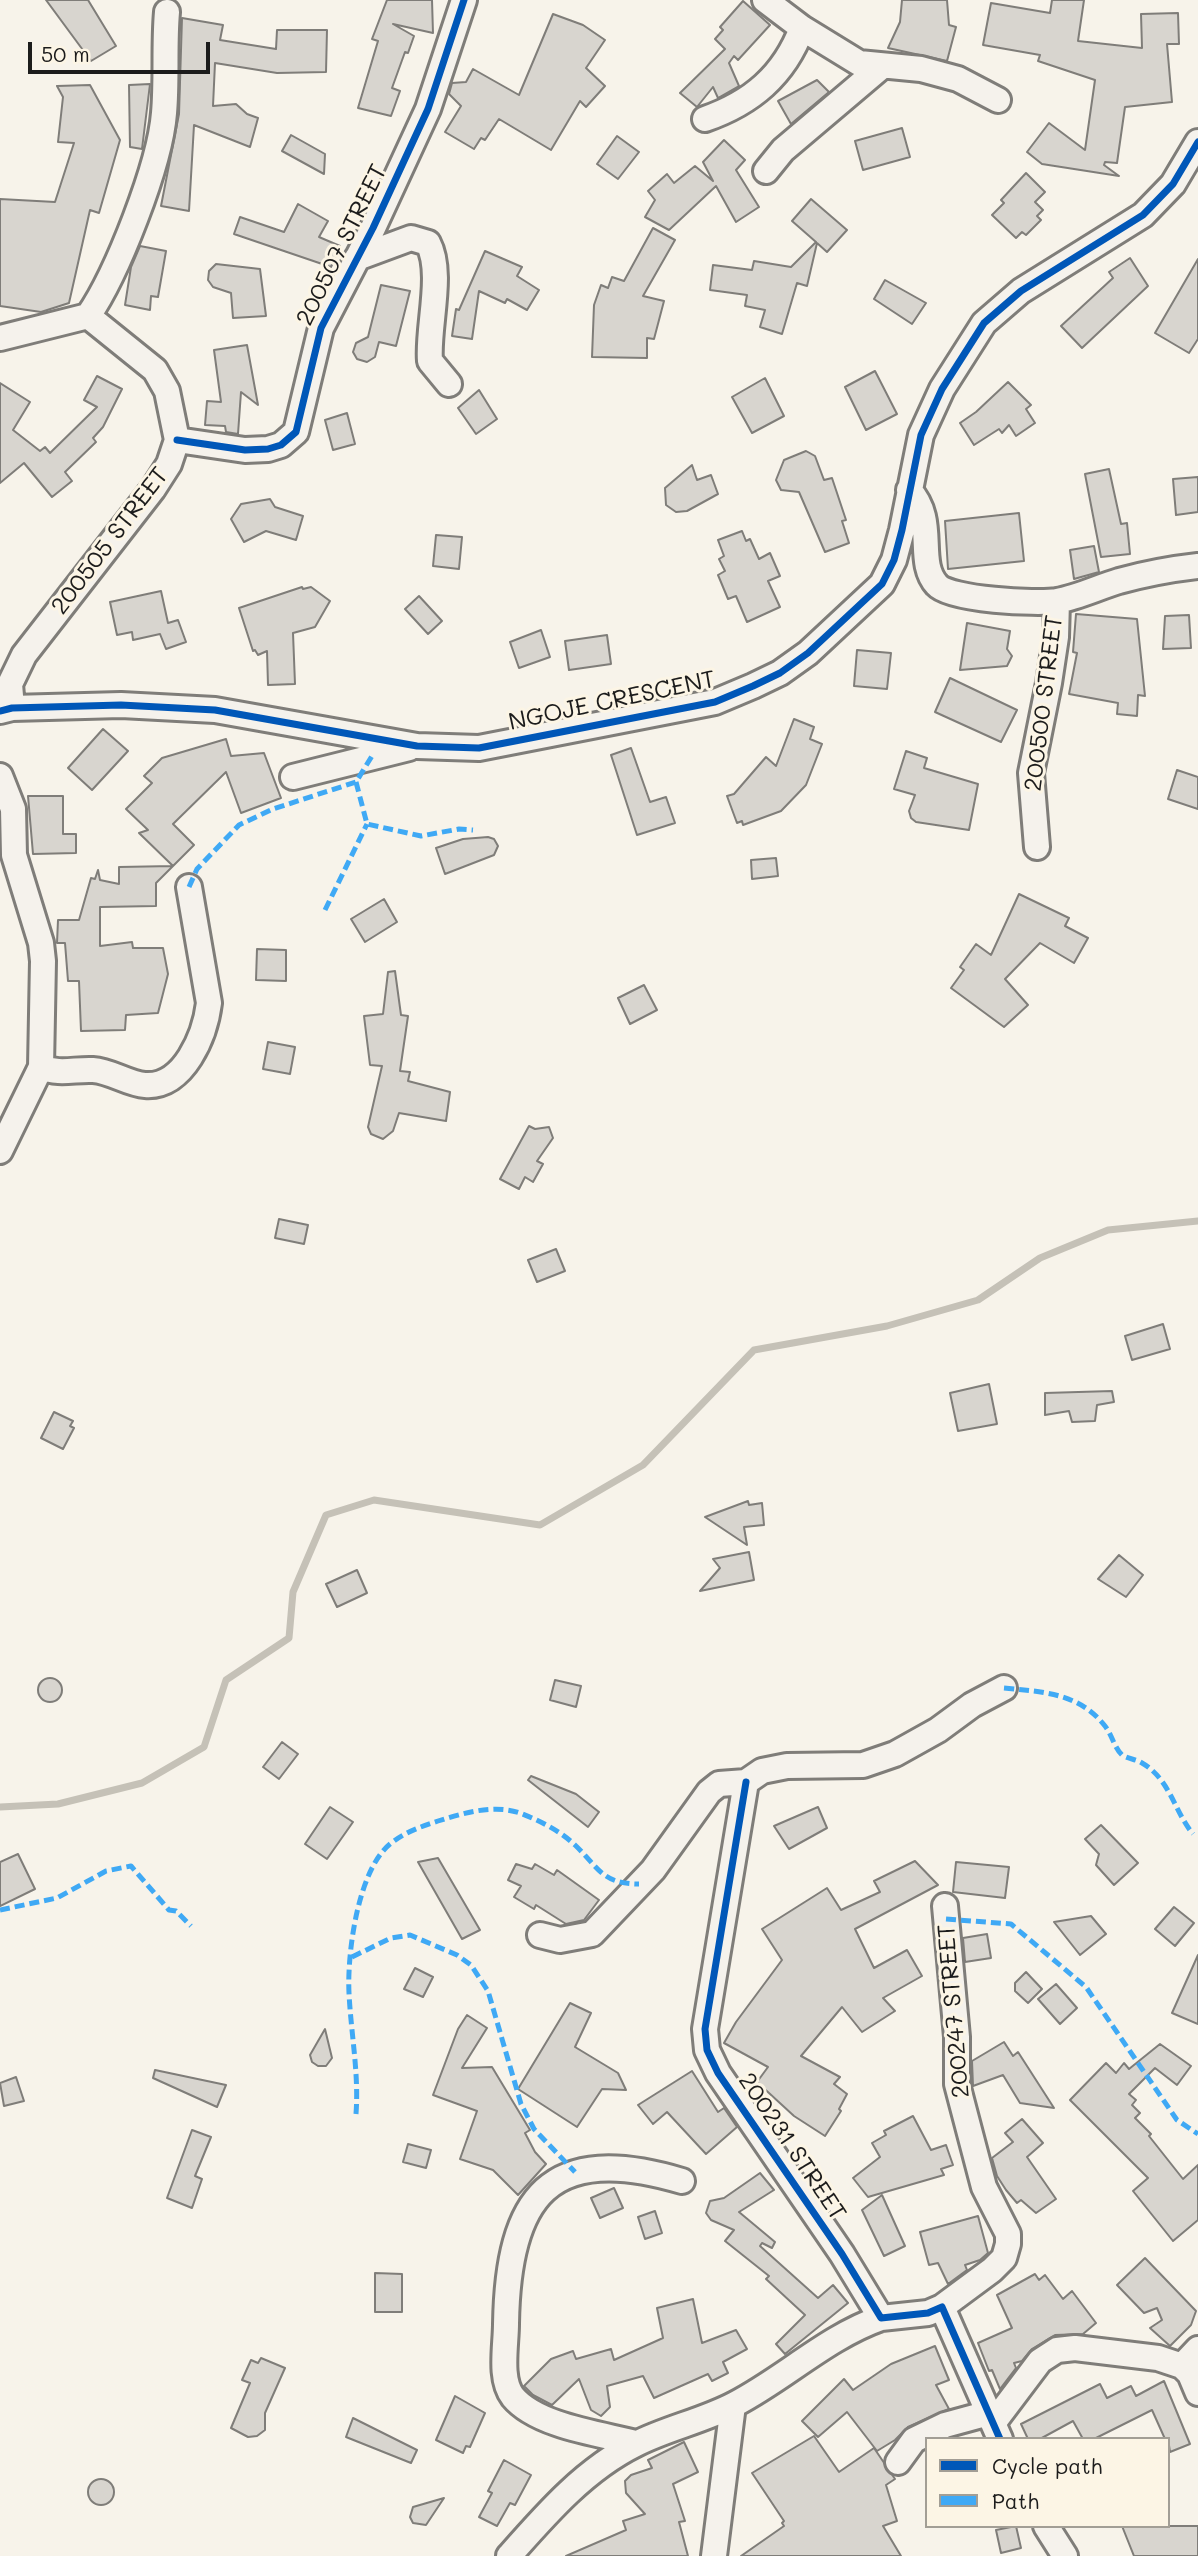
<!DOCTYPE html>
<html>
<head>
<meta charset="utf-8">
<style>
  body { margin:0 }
  #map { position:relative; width:1198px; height:2556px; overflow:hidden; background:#f7f3ea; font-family:Mali,sans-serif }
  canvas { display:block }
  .legend { position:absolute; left:925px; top:2437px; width:245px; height:91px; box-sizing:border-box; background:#fcf5e5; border:2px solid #a29e95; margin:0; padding:9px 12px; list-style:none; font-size:21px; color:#1c1c1c }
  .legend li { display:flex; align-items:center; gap:14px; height:35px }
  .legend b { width:35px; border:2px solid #a29e95 }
  .scale { position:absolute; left:28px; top:42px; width:182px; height:32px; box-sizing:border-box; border:4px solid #1c1c1c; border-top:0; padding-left:9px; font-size:21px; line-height:24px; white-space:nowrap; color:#1c1c1c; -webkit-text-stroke:5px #fcf5e5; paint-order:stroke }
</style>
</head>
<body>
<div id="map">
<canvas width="1198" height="2556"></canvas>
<ul class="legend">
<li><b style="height:9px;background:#0057b8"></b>Cycle path</li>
<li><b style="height:9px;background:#3fa9f5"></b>Path</li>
</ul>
<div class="scale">50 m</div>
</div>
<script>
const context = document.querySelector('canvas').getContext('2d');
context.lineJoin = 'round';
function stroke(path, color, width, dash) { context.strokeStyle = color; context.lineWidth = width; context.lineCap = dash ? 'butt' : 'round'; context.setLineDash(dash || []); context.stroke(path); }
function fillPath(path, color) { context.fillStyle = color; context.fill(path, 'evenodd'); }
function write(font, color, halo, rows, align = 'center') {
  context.font = font + ' Mali,sans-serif'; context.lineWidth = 6; context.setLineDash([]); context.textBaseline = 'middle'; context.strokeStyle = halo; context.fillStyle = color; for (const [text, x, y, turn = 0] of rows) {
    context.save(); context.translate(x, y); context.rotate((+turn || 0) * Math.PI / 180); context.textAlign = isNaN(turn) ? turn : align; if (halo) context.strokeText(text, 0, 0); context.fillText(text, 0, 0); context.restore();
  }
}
stroke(new Path2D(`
  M0 1807 58 1804 142 1783 204 1747 226 1680 289 1638 293 1592 326 1515 374 1500 540 1525 643 1465 754 1350 887 1326 978 1300 1040 1258 1108 1230 1198 1221`), '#c5c1b7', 7);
const building = new Path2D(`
  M46 0H88L116 46 91 61Z
  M387 0H432L433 33 393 24 414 36 408 53 405 52 392 88 400 91 391 116 358 108 378 41 372 39Z
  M902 0H947L949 25 956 27 947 61 888 48 900 22Z
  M1052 0H1084L1078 41 1142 48 1141 14 1178 13 1179 44H1167L1172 102 1125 107 1117 163 1105 162 1104 165 1119 176 1042 164 1027 152 1049 123 1085 150 1095 80 1038 61 1040 55 983 45 991 3 1050 13Z
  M743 1 770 25 738 60 734 56 729 63 739 86 718 98 713 87 697 107 680 93 725 49 715 39 723 30 720 27Z
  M553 14 583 25 605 40 586 68 605 86 586 107 580 101 551 150 499 119 485 140 481 138 474 149 445 132 461 106 449 94 452 83 466 82 473 69 519 95Z
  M182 18 223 25 220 40 276 49 277 30H327L326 72 277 73 215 63 213 106 236 104 247 114 258 118 250 147 194 125 189 211 161 206 179 114Z
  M817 80 829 92 791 124 778 101Z
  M150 84 142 149 130 147 129 85Z
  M90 85 120 140 99 213 90 210 69 303 41 312 0 306V199L55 202 74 143 58 142 63 97 57 86Z
  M902 128 910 157 863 170 855 141Z
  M291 135 325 154 324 174 282 151Z
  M617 136 639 152 618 179 597 164Z
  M724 140 745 160 736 170 759 207 736 222 716 186 669 230 645 217 655 200 648 191 667 174 674 183 695 166 713 181 703 162Z
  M1026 173 1045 192 1035 202 1043 210 1037 216 1041 220 1026 235 1022 232 1016 238 992 215 1004 203 1001 200Z
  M811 199 847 230 827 252 817 243 807 286 797 283 782 334 760 327 765 310 745 306 747 295 710 290 713 265 752 270 754 261 791 267 816 242 792 221Z
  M298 204 328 221 319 237 340 246 331 267 234 234 240 217 284 232Z
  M653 228 675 240 643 296 664 301 654 339 647 338V358L592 357 594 305 601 285 608 288 612 277 624 281Z
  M140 246 166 251 158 297 151 296 150 310 125 305 131 267Z
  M485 251 522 267 517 276 539 290 527 310 507 299 505 303 479 291 472 339 452 336 456 309 459 310Z
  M1130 258 1148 286 1082 348 1061 326 1113 278 1109 272Z
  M1198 259V339L1189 353 1155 333Z
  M216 264 260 269 266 316 233 318 231 293 213 287 208 280 209 271Z
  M885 280 926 303 912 324 874 299Z
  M381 285 410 291 396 346 379 342 375 357 367 362 357 359 353 352 356 343 368 337Z
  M247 345 258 405 241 392 238 434 226 432 225 426 205 425 207 401 221 402 214 350Z
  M875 371 897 414 866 430 845 387Z
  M97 376 122 389 103 427 93 438 96 442 65 472 72 481 52 497 24 463 0 483V383L30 402 13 430 40 451 45 447 50 453 97 407 84 400Z
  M765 378 784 416 752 433 732 397Z
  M1008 382 1031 405 1026 409 1035 423 1016 436 1009 425 1002 433 999 429 974 445 960 423 976 412Z
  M479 390 497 419 476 434 458 408Z
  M347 413 355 444 333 450 325 420Z
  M806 451 815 456 824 480 832 478 846 520 842 521 849 543 825 552 799 492 781 490 776 480 784 460Z
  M692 465 697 480 711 475 718 494 687 511 676 512 666 505 665 488Z
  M1109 469 1121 524 1127 523 1130 554 1101 557 1085 474Z
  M1198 477V512L1176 515 1173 479Z
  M270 499 275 507 303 516 296 540 266 531 244 542 231 519 241 504Z
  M1019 513 1024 561 948 569 945 521Z
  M742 531 746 541 750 539 759 559 770 553 780 576 768 581 780 607 747 622 736 596 728 599 718 575 725 571 719 559 724 556 718 540Z
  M436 535 462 537 459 569 433 566Z
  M1094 546 1099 572 1074 579 1070 550Z
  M302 587 303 589 311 587 330 601 315 627 293 633 295 684 268 685 267 651 258 655 255 650 253 651 239 608Z
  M161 591 168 623 178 620 186 642 166 649 160 634 133 640 132 632 117 635 110 602Z
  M419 596 442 621 428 634 405 609Z
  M1076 614 1137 619 1145 696 1138 695 1137 716 1117 714 1118 703 1069 694 1077 653 1073 652Z
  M1189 615 1191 648 1163 649 1165 616Z
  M967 623 1010 631 1007 649 1012 656 1007 666 960 670Z
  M541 630 550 657 519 668 510 642Z
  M607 635 611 664 569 670 565 641Z
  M857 650 891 653 887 689 854 686Z
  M950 678 1017 710 1001 742 935 712Z
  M794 719 814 727 810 739 822 744 806 785 781 811 743 825 742 821 737 823 727 796 734 794 766 757 776 766Z
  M103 729 128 751 92 790 68 768Z
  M226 739 231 756 264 753 281 798 241 813 226 772 173 824 194 845 173 866 139 833 148 830 126 809 152 783 144 776 162 758Z
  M631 748 650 802 666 797 675 823 637 835 611 755Z
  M906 751 927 758 924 768 978 784 969 830 916 822 911 818 909 811 915 795 894 789Z
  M1177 770 1198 777V809L1168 799Z
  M28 796H63V834H76V853L33 854Z
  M488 837 494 839 498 846 494 855 445 874 436 848 463 839Z
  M776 858 778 876 752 879 751 860Z
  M173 866 156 883V906L100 907V946L132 942 133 948H163L168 974 158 1013 126 1015 125 1030 81 1031 79 981H68L65 943H57L58 920H79L91 878 95 879 98 870 100 880 119 884V867Z
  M1019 894 1069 918 1065 926 1088 938 1074 963 1040 943 1005 979 1028 1005 1004 1027 951 988 964 970 960 967 976 944 991 955Z
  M384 899 397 922 365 942 351 919Z
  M257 949 286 950V981L256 980Z
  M395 971 401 1015 408 1016 400 1071 410 1072 408 1081 450 1092 446 1121 399 1113 393 1131 383 1139 371 1134 368 1127 382 1066 370 1065 364 1016 383 1014 388 972Z
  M644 985 657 1010 630 1024 618 998Z
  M268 1042 295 1047 290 1074 263 1069Z
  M529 1126 535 1129 549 1127 553 1138 537 1161 543 1164 533 1182 525 1177 519 1189 500 1179Z
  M279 1219 308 1225 304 1244 275 1238Z
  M556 1249 565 1271 537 1282 528 1260Z
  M1163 1324 1170 1349 1132 1360 1125 1336Z
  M989 1384 997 1424 958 1431 950 1393Z
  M1112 1391 1114 1402 1097 1405 1095 1421 1072 1422 1069 1411 1045 1415V1393Z
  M54 1412 73 1421 70 1426 74 1428 63 1449 41 1438Z
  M748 1501 749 1505 762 1503 764 1525 744 1527 747 1545 705 1517Z
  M749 1552 754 1580 700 1591 720 1568 713 1559Z
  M1119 1555 1143 1575 1126 1597 1098 1579Z
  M357 1570 367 1593 337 1607 326 1584Z
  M38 1690a12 12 0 1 1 24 0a12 12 0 1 1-24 0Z
  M555 1680 581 1686 576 1707 550 1700Z
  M282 1742 298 1754 279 1779 263 1767Z
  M531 1776 576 1794 599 1812 588 1827 528 1780Z
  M330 1807 353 1822 327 1859 305 1844Z
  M818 1807 827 1828 789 1849 774 1826Z
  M1101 1825 1138 1863 1114 1885 1096 1865 1099 1854 1085 1839Z
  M18 1854 35 1889 0 1906V1862Z
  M438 1858 480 1930 462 1939 418 1862Z
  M915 1861 938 1885 855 1929 874 1968 907 1950 922 1976 883 1998 895 2011 862 2032 842 2007 801 2056 840 2077 834 2084 847 2094 839 2109 841 2111 825 2136 794 2116 757 2082 768 2067 724 2043 736 2022 782 1960 762 1929 827 1888 841 1910 880 1892 874 1881Z
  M956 1862 1009 1867 1005 1898 953 1892Z
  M516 1864 532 1869 535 1864 554 1875 557 1870 599 1900 584 1920 566 1924 536 1905 534 1909 514 1897 521 1886 508 1880Z
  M1174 1907 1194 1923 1175 1946 1155 1929Z
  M1091 1916 1106 1934 1080 1955 1054 1922Z
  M987 1934 991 1958 965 1962 963 1938Z
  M1198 1955V2024L1172 2013Z
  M415 1968 433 1977 423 1997 404 1989Z
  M1026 1972 1042 1989 1028 2003 1015 1991V1983Z
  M1056 1984 1077 2008 1060 2024 1038 1999Z
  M570 2003 591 2013 575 2047 618 2073 626 2090 602 2089 577 2127 518 2089Z
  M467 2015 487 2028 462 2068 492 2067 530 2130 525 2133 535 2152 546 2164 518 2195 493 2170 460 2159 477 2111 433 2095 458 2029Z
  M325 2029 332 2058 326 2066H318L312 2062 310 2055Z
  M1004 2042 1013 2056 1018 2052 1054 2108 1020 2103 1003 2075 973 2086 972 2061Z
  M1160 2044 1191 2066 1177 2085 1155 2068 1129 2094 1136 2100 1132 2105 1140 2113 1135 2118 1151 2134 1149 2136 1183 2179 1198 2165V2220L1173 2241 1133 2191 1148 2178 1070 2100 1106 2063 1116 2073 1124 2063 1129 2069Z
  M155 2070 226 2085 217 2107 153 2078Z
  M692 2071 718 2112 724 2108 737 2127 706 2154 667 2112 653 2124 638 2105Z
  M16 2077 24 2101 4 2106 0 2083Z
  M913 2116 931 2150 946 2145 953 2165 941 2169 944 2175 868 2197 853 2178 880 2157 872 2143 886 2135 884 2131Z
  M1022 2119 1043 2143 1027 2157 1056 2199 1036 2213 1021 2200 1017 2203 1006 2190 997 2176 992 2158 1013 2142 1005 2133Z
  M192 2130 211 2137 195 2176 202 2179 192 2208 167 2198Z
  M408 2144 431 2150 426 2168 403 2162Z
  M760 2173 774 2190 739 2212 775 2242 772 2248 762 2243 760 2246 818 2298 833 2285 848 2303 785 2354 776 2344 805 2315 766 2279 769 2276 725 2241 734 2230 711 2220 706 2213 710 2201 724 2198Z
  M614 2188 623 2208 600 2218 591 2198Z
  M882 2195 905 2246 884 2256 862 2210Z
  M655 2211 662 2233 645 2239 638 2217Z
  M978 2216 988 2253 980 2260 965 2265 967 2270 948 2284 938 2263 929 2265 920 2232Z
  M1145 2258 1196 2311 1191 2325 1170 2346 1150 2328 1162 2320 1157 2308 1144 2313 1117 2285Z
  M375 2273 402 2274V2312H375Z
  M1035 2274 1039 2280 1045 2275 1063 2299 1072 2291 1096 2323 1083 2334 1055 2335 1032 2349 1022 2361 1014 2363 1016 2368 1000 2389 992 2370 989 2371 978 2343 1012 2328 997 2295Z
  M693 2299 702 2343 736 2330 747 2349 723 2362 728 2373 712 2381 708 2374 654 2398 643 2376 607 2386 610 2407 601 2416 591 2410 579 2379 552 2405 533 2395 524 2386 551 2359 573 2351 576 2359 611 2349 614 2360 663 2338 657 2308Z
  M935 2346 949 2380 936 2385 949 2409 908 2427 895 2440 877 2451 847 2412 818 2437 802 2421 844 2379 853 2390 891 2364Z
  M261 2358 285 2368 265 2413V2430L257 2436 248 2437 231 2428 250 2383 242 2380 251 2360 258 2363Z
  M1164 2381 1190 2444 1170 2452 1168 2439H1165L1152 2410 1094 2439H1083L1073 2421 1040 2439H1028L1021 2424 1100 2384 1107 2398 1131 2386 1136 2396Z
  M455 2396 485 2413 470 2447 466 2446 463 2453 436 2440Z
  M353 2418 417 2450 411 2463 346 2437Z
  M814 2436 839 2472 874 2448 895 2479 886 2485 897 2521 883 2526 901 2556H741L784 2526 782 2523 784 2521 752 2473Z
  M684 2442 698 2472 673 2484 685 2521 679 2522 688 2556H566L626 2530 623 2521 645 2514 626 2493 625 2481 631 2475 652 2468 648 2460Z
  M504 2460 531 2475 515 2505 510 2503 497 2526 479 2517 492 2493 488 2491Z
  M88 2492a13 13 0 1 1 26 0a13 13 0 1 1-26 0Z
  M444 2498 426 2525 413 2523 410 2517 413 2507Z
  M1016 2526 1021 2548 1001 2553 996 2530Z
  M1122 2526H1198V2556H1134Z`);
fillPath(building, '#d8d5cf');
stroke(building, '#7f7d79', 2);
const minor = new Path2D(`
  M765 0 802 28 859 63 921 69 958 79 998 100
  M705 119C751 103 784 76 802 28
  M766 171 783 150 881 67
  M357 258 411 238 428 243C444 273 427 328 430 361L449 384
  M88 316C117 274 160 165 164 113 167 79 164 46 167 12
  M0 338 88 316 155 370 167 391 177 440 169 464 153 489 24 655 10 684 12 708
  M177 440 245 450 268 449 281 445 296 432 321 328 373 228 428 109 464 0
  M909 490C938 521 915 561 937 585 950 600 1037 604 1057 601 1078 597 1099 587 1119 581 1145 574 1171 569 1198 566
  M0 711 12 708 121 705 215 710 417 746 479 748 715 702 753 686 780 673 808 653 882 584 894 560 902 530 921 435 942 389 984 323 1021 291 1143 215 1173 184 1198 142
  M0 776 13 809 14 855 41 943 43 961 41 1067 0 1151
  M293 777 409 748
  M1037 847 1031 773 1049 683 1056 637 1057 601
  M41 1067C60 1075 74 1069 93 1070 111 1071 128 1084 145 1085 184 1088 205 1035 209 1003L189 887
  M746 1782 705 2029 707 2050 718 2073 842 2254 881 2318 928 2313 942 2307 1000 2439
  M540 1935 560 1940 592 1934 653 1870 709 1792 719 1784 746 1782 762 1771 787 1766 863 1765 895 1754 938 1730 972 1705 1004 1688
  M942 2307 992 2270 1004 2258 1008 2244V2234L984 2187 957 2084V2037L945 1906
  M1182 2366 1198 2349
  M994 2422 1040 2361 1057 2350 1075 2348 1158 2358 1182 2366 1190 2374 1198 2393
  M636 2443C601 2434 537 2426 513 2397 499 2379 506 2346 506 2324 508 2197 549 2141 682 2181
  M898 2462 914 2440 945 2425 989 2413
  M1046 2526 1065 2556
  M509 2556C546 2514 585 2469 636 2444 667 2428 703 2421 735 2404 785 2378 827 2337 881 2318
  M714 2556 733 2405`);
stroke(minor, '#7f7d79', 30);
stroke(minor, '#f5f2ec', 24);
stroke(new Path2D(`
  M356 782 367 824 421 836 459 829 473 830
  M189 887 197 869 239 825 273 809 356 782 372 756
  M325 910 367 824
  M1004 1688C1044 1692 1079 1693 1105 1726 1112 1735 1114 1747 1122 1755 1128 1759 1136 1759 1142 1763 1170 1779 1174 1811 1193 1834
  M0 1910 57 1898 106 1871 131 1866 169 1910 176 1911 191 1926
  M946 1919 1011 1924 1086 1987 1177 2120 1198 2134
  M352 1957 391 1938 410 1935 457 1955 471 1965 488 1991 521 2104 534 2129 575 2172
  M356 2114C359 2073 351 2034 349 1993 347 1953 358 1870 390 1844 405 1832 420 1827 438 1821 463 1813 494 1804 520 1813 540 1821 559 1830 575 1845 599 1868 602 1884 639 1884`), '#3fa9f5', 5, [10, 5]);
stroke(new Path2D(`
  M177 440 245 450 268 449 281 445 296 432 321 328 373 228 428 109 464 0
  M0 711 12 708 121 705 215 710 417 746 479 748 715 702 753 686 780 673 808 653 882 584 894 560 902 530 921 435 942 389 984 323 1021 291 1143 215 1173 184 1198 142
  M746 1782 705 2029 707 2050 718 2073 842 2254 881 2318 928 2313 942 2307 1000 2439`), '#0057b8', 7);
write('24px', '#1c1c1c', '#fcf5e5', [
  ["200507 STREET",342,245,-64],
  ["200505 STREET",110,541,-53],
  ["NGOJE CRESCENT",612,701,-12],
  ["200500 STREET",1044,703,-83],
  ["200247 STREET",954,2011,-95],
  ["200231 STREET",792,2147,56]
]);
</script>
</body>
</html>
